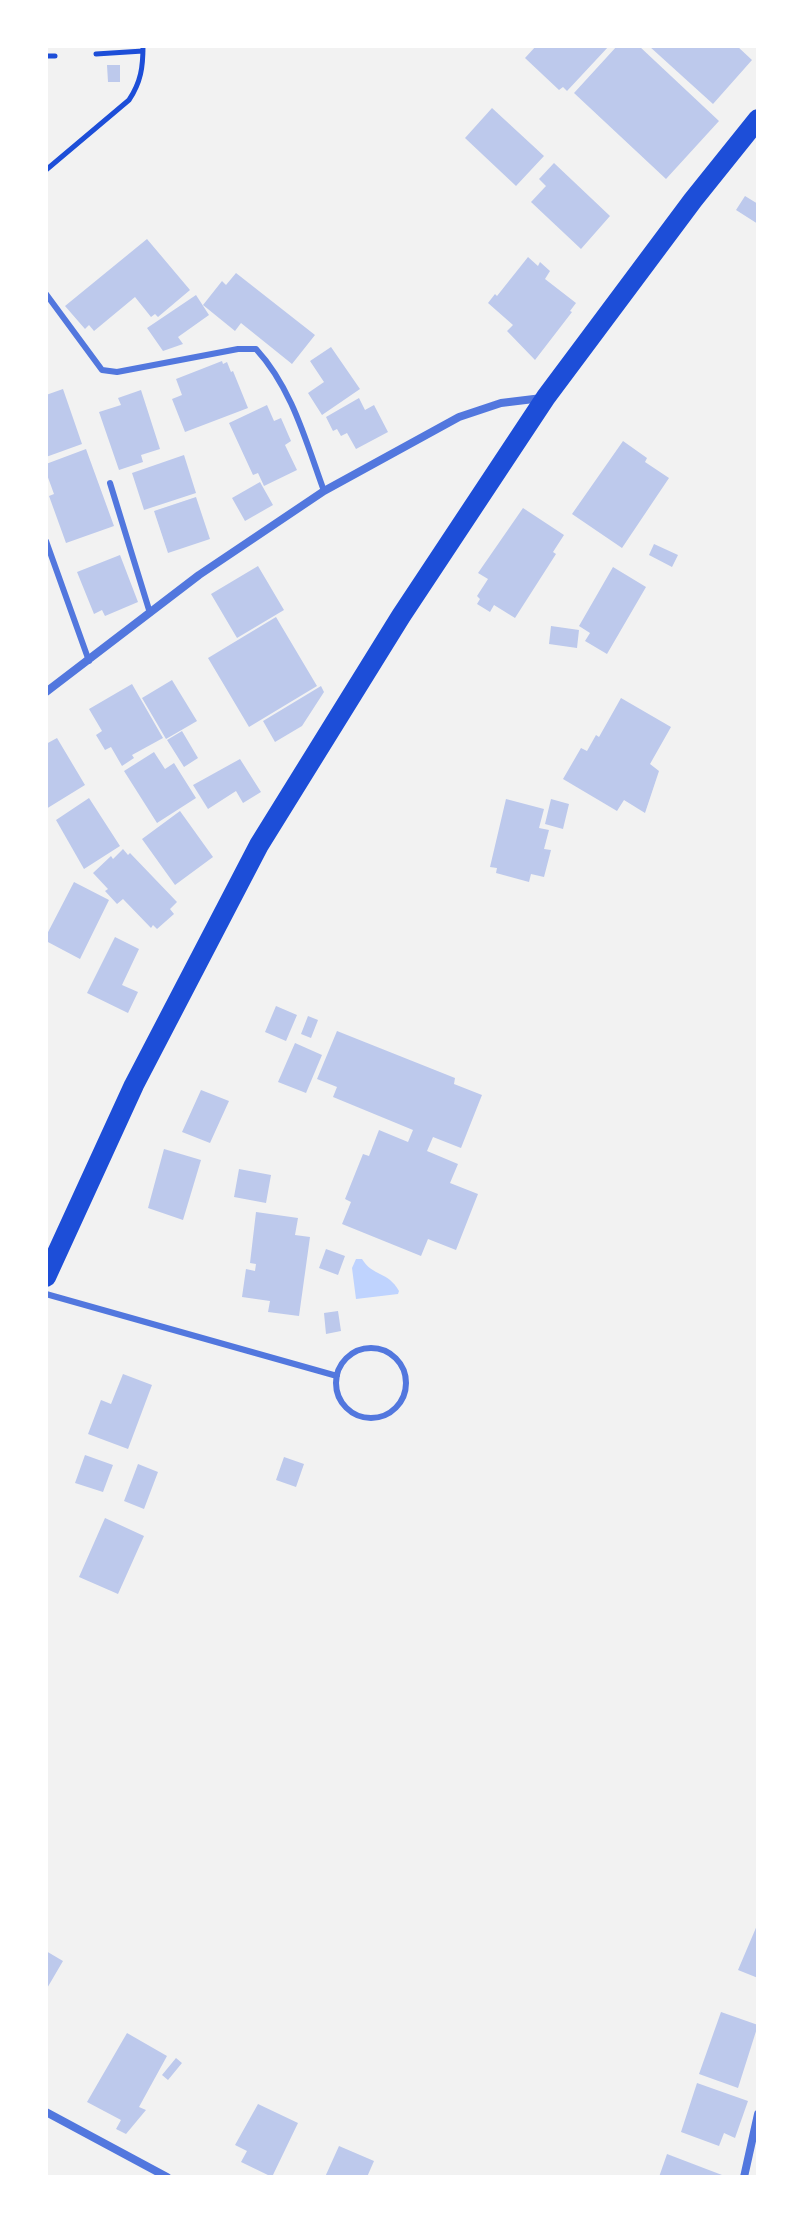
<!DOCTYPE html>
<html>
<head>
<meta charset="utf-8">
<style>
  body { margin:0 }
  #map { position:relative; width:804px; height:2223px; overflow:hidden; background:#f2f2f2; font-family:Spectral,serif }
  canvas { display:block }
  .frame { position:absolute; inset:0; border:48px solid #fff; pointer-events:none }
</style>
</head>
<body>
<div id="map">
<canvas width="804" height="2223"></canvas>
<div class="frame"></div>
</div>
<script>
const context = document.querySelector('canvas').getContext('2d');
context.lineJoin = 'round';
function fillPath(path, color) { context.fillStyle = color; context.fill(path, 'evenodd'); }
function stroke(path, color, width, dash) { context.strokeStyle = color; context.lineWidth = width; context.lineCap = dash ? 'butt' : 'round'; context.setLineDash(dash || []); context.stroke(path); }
fillPath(new Path2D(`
  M356 1259H362C373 1277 388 1271 399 1291L398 1294 356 1299 352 1268Z`), '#bfd3fe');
fillPath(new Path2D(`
  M536 46H609L567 91 563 87 559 90 525 58Z
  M617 46H639L719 121 666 179 574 93Z
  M649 46H737L752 60 713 104Z
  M107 65H120V82H108Z
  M492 108 544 156 516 186 465 138Z
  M554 163 610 216 581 249 531 202 546 186 539 179Z
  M745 196 758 204V224L736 210Z
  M147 239 190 290 158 317 155 314 151 317 135 297 94 331 89 325 85 329 65 306Z
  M528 257 538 266 540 262 550 271 545 279 576 303 570 311 572 312 535 360 507 331 513 325 488 303 495 294 497 296Z
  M236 273 315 335 292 364 241 323 235 331 203 305 222 281 226 285Z
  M196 295 209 315 178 337 183 344 163 351 147 328Z
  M331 347 360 389 322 415 308 393 324 382 310 361Z
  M222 361 223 364 227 362 231 372 233 371 248 408 185 432 172 399 182 395 176 379Z
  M63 389 82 444 46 457V395Z
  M141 390 160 449 141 455 143 462 119 470 99 412 121 405 118 398Z
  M359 398 365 410 374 405 388 432 356 449 347 433 341 436 337 429 333 431 326 417Z
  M267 405 274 421 281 418 291 441 285 445 297 470 264 486 258 473 253 475 229 423Z
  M623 441 647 458 645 462 669 478 622 548 572 514Z
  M86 449 114 526 66 543 49 496 54 494 46 472V464Z
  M184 455 196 493 144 510 132 473Z
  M260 482 273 505 245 521 232 498Z
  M196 497 210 539 168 553 154 511Z
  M523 508 564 535 553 552 556 554 515 618 494 605 490 612 477 604 480 599 477 596 488 579 478 573Z
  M654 544 678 555 672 567 649 555Z
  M120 555 138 602 105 616 102 610 94 614 77 572Z
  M258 566 284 610 237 638 211 594Z
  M613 567 646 587 607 654 585 641 590 633 579 626Z
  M276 617 317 686 249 727 208 658Z
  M551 626 579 630 577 648 549 644Z
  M172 680 197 721 166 739 142 698Z
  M132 684 163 738 132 755 134 758 122 766 111 747 105 750 96 735 102 731 89 709Z
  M321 686 324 692 302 726 275 742 263 721Z
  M621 698 671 727 650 764 659 771 645 813 624 800 617 811 563 779 581 748 587 751 596 735 599 737Z
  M182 731 198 758 184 767 167 740Z
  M57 738 85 785 46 809V744Z
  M154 752 165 769 174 763 196 798 157 823 124 771Z
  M240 759 261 792 243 803 236 791 208 809 193 785Z
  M89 798 120 846 84 869 56 820Z
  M506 799 544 809 539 828 549 830 544 849 551 850 544 877 531 874 529 882 496 873 497 868 490 867Z
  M551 799 569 804 563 829 545 824Z
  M180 811 213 857 175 885 142 839Z
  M123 849 128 855 130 853 177 902 170 909 174 914 157 929 153 925 151 928 123 899 117 904 105 891 108 889 93 873 111 856 113 859Z
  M74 882 109 900 80 959 46 941V936Z
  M115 937 139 949 122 985 138 992 128 1013 87 993Z
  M276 1006 297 1015 286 1041 265 1032Z
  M308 1016 318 1020 311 1038 301 1034Z
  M337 1031 455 1078 454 1084 482 1095 461 1148 433 1137 427 1151 458 1164 450 1183 478 1194 456 1250 428 1239 421 1256 342 1224 351 1202 345 1199 363 1154 369 1156 379 1130 408 1142 413 1130 333 1097 337 1087 317 1079Z
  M295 1043 322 1055 306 1093 278 1082Z
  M201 1090 229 1101 210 1143 182 1132Z
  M164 1149 201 1160 183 1220 148 1208Z
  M239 1169 271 1175 266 1203 234 1197Z
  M256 1212 298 1218 295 1235 310 1237 299 1316 268 1312 270 1301 242 1297 246 1269 255 1271 256 1264 250 1263Z
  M326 1249 345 1256 338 1275 319 1268Z
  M338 1311 341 1331 326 1334 324 1313Z
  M123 1374 152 1385 128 1449 88 1434 101 1400 111 1404Z
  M85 1455 113 1465 103 1492 75 1483Z
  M284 1457 304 1464 296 1487 276 1480Z
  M138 1464 158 1472 144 1509 124 1501Z
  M105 1518 144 1536 118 1594 79 1577Z
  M758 1923V1978L738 1970Z
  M46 1951 63 1961 46 1990Z
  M721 2012 758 2025 738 2088 699 2074Z
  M127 2033 167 2056 139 2107 146 2110 126 2134 116 2129 121 2120 87 2102Z
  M176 2058 182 2063 168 2080 162 2075Z
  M697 2083 748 2101 735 2138 724 2133 719 2146 681 2132Z
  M258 2104 298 2123 272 2177 241 2162 247 2151 235 2145Z
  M339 2146 374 2161 367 2177H325Z
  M667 2154 722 2175 721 2177H659Z`), '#bdc9ec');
stroke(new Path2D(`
  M96 54 143 51
  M46 56H55
  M46 170 129 100C141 82 143 67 143 46`), '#1d4ed8', 5);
stroke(new Path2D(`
  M46 294 102 370 117 372 238 349H256C292 388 306 442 324 491
  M110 483 150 613
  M46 541 89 661
  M46 1294 337 1376
  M336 1383a35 35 0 1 1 70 0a35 35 0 1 1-70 0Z`), '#5277de', 6);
stroke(new Path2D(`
  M46 692 199 575 324 491 459 417 501 403 542 398
  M46 2112 167 2177
  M744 2177 758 2114`), '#5277de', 8);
stroke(new Path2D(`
  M46 1277 134 1085 259 845 401 616 546 397 693 200 758 119`), '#1d4ed8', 20);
</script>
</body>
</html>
